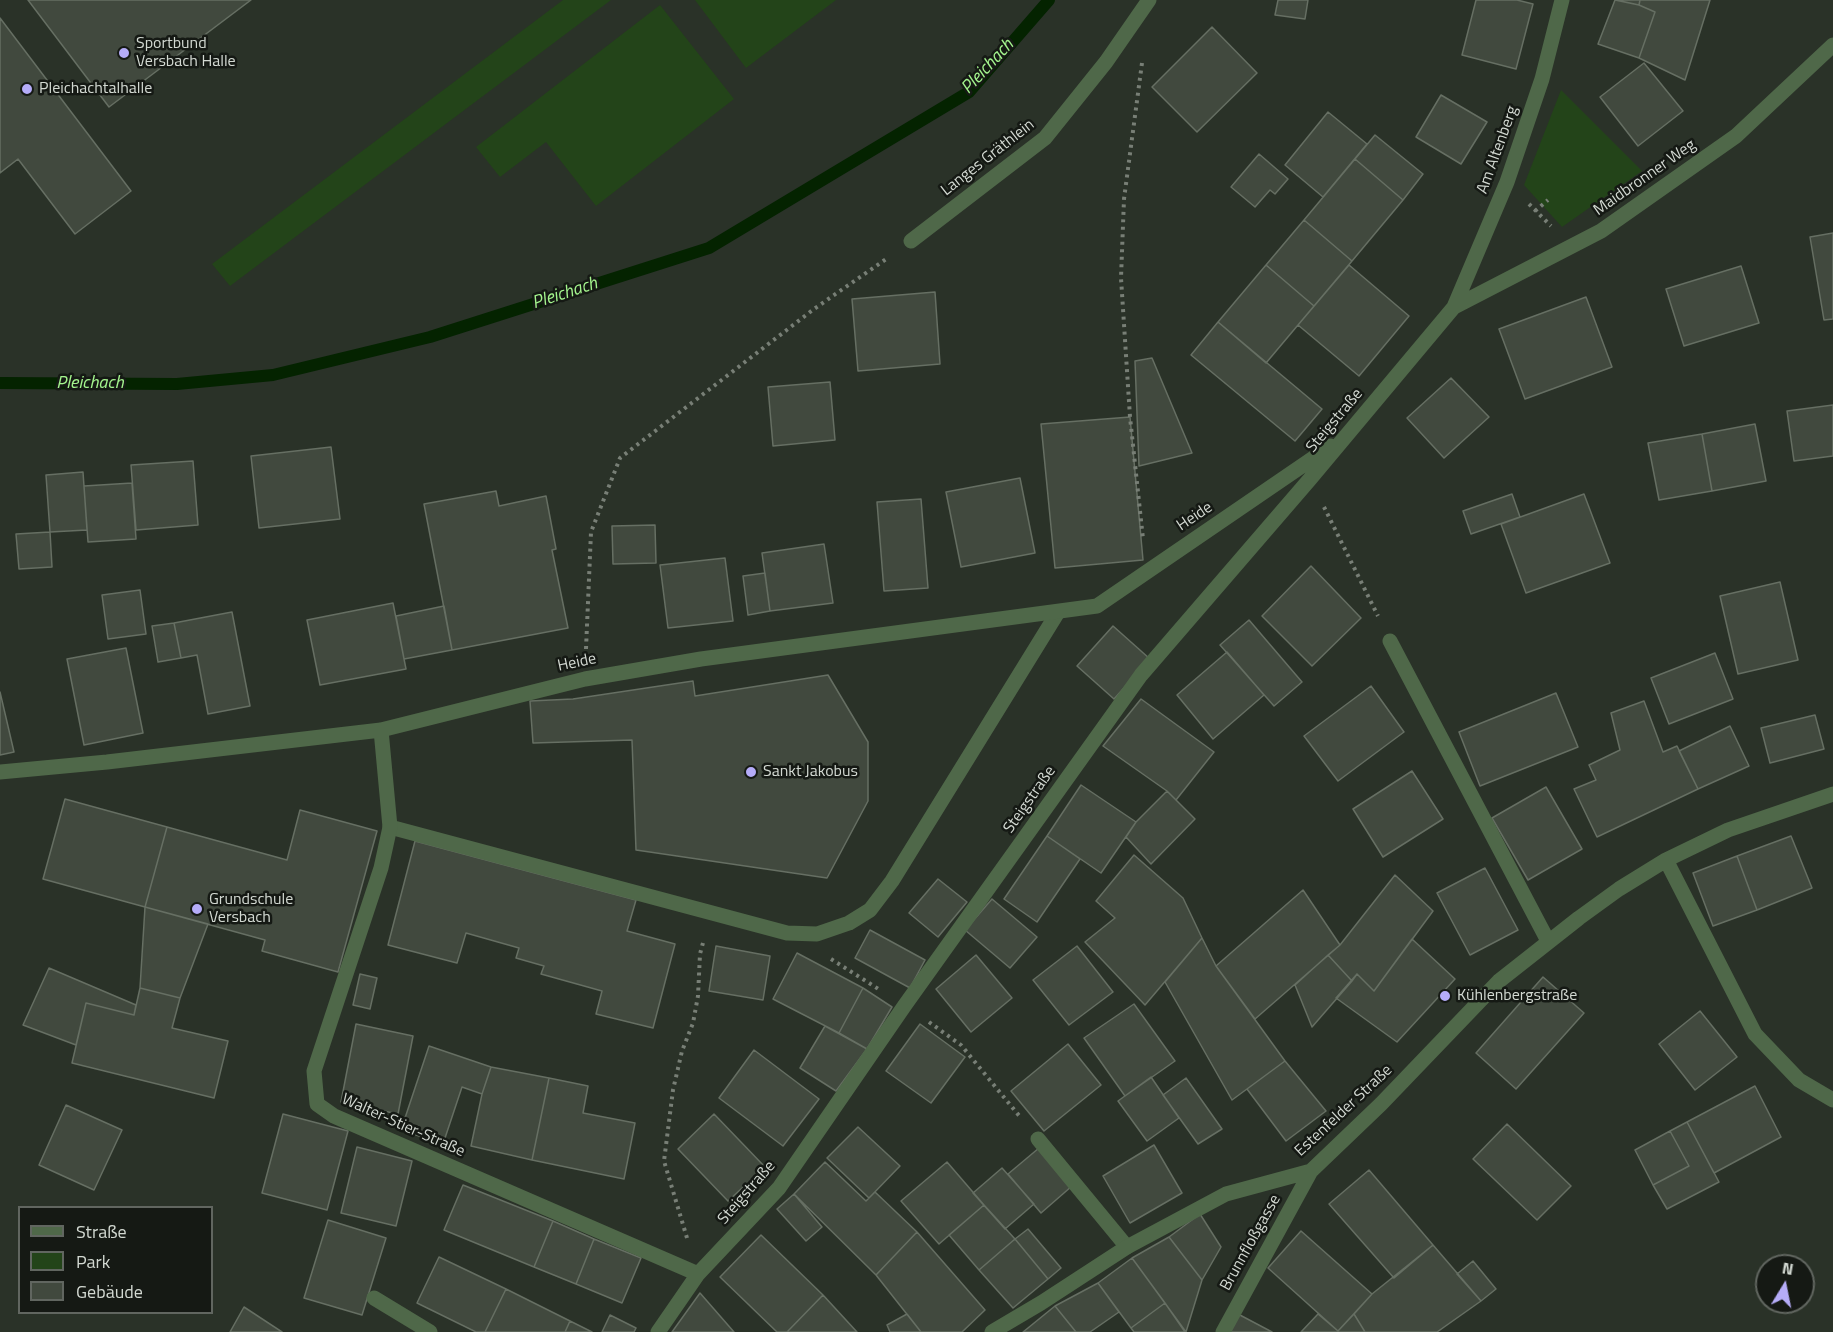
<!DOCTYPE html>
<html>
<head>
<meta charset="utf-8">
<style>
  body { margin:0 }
  #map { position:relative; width:1833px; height:1332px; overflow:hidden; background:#2a3228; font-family:"Titillium Web",sans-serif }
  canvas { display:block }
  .legend { position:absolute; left:18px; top:1206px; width:195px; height:108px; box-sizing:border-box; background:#151914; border:2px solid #616660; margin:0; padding:8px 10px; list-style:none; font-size:18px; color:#d3d9d2 }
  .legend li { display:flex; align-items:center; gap:12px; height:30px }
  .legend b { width:30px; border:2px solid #616660 }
  .north { position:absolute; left:1755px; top:1254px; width:60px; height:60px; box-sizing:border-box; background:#151914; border:2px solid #616660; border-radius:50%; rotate:10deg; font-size:16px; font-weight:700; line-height:24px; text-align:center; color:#d3d9d2 }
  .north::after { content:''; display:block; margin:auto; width:21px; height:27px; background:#b5acf8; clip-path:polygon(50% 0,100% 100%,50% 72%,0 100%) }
</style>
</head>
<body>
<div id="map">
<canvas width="1833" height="1332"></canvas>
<ul class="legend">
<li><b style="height:8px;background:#4f6849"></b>Straße</li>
<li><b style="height:16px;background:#234419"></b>Park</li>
<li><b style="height:16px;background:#41493e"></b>Gebäude</li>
</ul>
<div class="north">N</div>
</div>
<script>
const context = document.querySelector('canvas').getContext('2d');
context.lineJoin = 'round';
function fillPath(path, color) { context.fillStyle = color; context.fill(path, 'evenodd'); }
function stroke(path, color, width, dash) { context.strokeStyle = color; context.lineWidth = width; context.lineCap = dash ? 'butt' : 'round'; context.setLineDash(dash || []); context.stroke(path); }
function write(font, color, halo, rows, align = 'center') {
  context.font = font + ' "Titillium Web",sans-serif'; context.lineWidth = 5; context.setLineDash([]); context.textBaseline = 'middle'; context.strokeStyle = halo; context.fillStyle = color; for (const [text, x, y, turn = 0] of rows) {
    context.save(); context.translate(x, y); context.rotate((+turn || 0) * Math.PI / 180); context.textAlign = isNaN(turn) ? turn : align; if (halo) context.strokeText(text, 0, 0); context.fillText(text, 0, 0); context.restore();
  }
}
fillPath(new Path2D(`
  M563 0H611L230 286 212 264Z
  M695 0H836L746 68Z
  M660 5 734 99 596 206 546 142 500 177 476 147Z
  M1561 90 1642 171 1562 227 1524 185Z`), '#234419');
stroke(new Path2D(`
  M0 383 177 384 273 375 430 337 709 248 969 92 1049 0`), '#042300', 12);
const building = new Path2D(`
  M28 0H251L109 107Z
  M1278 0H1308L1305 19 1275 15Z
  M1476 0H1517L1533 4 1516 69 1462 55Z
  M1615 0 1639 5 1655 12 1639 58 1598 44Z
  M1616 0H1640L1639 5Z
  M1640 0H1710L1685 80 1639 58 1655 12 1639 5Z
  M0 18 131 191 75 234 18 159 0 173Z
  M1212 27 1257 73 1197 132 1152 87Z
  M1644 63 1683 111 1638 146 1600 97Z
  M1441 95 1487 122 1461 164 1416 137Z
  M1328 112 1367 144 1323 197 1285 165Z
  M1375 135 1423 174 1403 200 1355 159Z
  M1259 154 1288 179 1275 194 1270 190 1255 207 1231 187Z
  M1355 159 1403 200 1352 261 1304 220Z
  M1304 220 1352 261 1314 306 1266 265Z
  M1833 233V319L1824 320 1810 237Z
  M1266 265 1314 306 1266 363 1218 322Z
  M1349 265 1409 316 1359 376 1298 325Z
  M1741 266 1759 323 1684 346 1666 289Z
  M935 292 940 364 858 371 852 299Z
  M1586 297 1612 367 1525 399 1499 329Z
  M1218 322 1322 409 1295 441 1191 355Z
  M1152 358 1192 453 1139 466 1135 361Z
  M1451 378 1489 417 1444 458 1407 418Z
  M830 382 835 440 773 446 768 387Z
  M1833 405V456L1794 461 1787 411Z
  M1130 417 1143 560 1055 568 1041 424Z
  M1755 424 1766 481 1712 491 1702 434Z
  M1702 434 1712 491 1659 500 1648 443Z
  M331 447 340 519 259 528 251 456Z
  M193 461 198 525 136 530 131 465Z
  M83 472 87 530 50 532 46 475Z
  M1020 478 1035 553 961 567 946 492Z
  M132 483 136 539 88 542 84 486Z
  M496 491 499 506 546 496 556 549 552 550 568 628 452 650 424 504Z
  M1512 494 1520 517 1471 534 1463 511Z
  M1584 494 1610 563 1526 593 1501 524Z
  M921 499 928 588 884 591 877 502Z
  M655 525 656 563 613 564 612 526Z
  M50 532 52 567 19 569 16 534Z
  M824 544 833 603 770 611 762 553Z
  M725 558 733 621 668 628 660 565Z
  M1311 566 1361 618 1312 666 1262 616Z
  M765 573 770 611 748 615 743 576Z
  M1780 582 1798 660 1738 674 1720 596Z
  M140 590 146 634 108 639 102 595Z
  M393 603 406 669 320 685 307 620Z
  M444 606 452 650 404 659 396 616Z
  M232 612 250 706 208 714 197 655 181 658 174 623Z
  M1249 620 1302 682 1274 706 1220 645Z
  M174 623 181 658 158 662 152 626Z
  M1113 626 1150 659 1114 699 1077 666Z
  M126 648 143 733 84 745 67 659Z
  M1227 652 1264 695 1213 739 1177 695Z
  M1715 653 1733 699 1669 724 1651 678Z
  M828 675 868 742V801L827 878 636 850 632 740 533 743 530 701 573 699 693 681 695 696Z
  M1371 686 1404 732 1338 781 1304 736Z
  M0 692 14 752 0 755Z
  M1556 693 1578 747 1480 786 1459 732Z
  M1141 699 1214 752 1176 800 1167 791 1103 746Z
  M1644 701 1663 752 1677 746 1698 789 1597 837 1574 789 1596 780 1589 765 1620 750 1611 713Z
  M1815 715 1824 749 1770 763 1761 728Z
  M1730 726 1749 766 1698 789 1679 751Z
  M1412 771 1443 819 1383 857 1353 809Z
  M1081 785 1136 822 1101 873 1047 836Z
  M1546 787 1582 849 1528 880 1492 818Z
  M1167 791 1195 819 1151 864 1126 837 1136 822Z
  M65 799 167 827 145 907 43 879Z
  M300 810 377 831 338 972 262 951 265 940 145 907 167 827 287 860Z
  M1047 836 1080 859 1037 922 1004 899Z
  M1791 836 1812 888 1757 910 1737 856Z
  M415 841 636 900 627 931 675 944 653 1028 596 1014 602 991 541 974 544 966 516 958 519 948 466 933 457 963 388 945Z
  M1134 855 1183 898 1202 938 1145 1005 1085 942 1115 918 1096 901Z
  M1737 856 1757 910 1713 926 1693 873Z
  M1485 868 1518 930 1470 955 1437 893Z
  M1395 875 1433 911 1374 991 1357 974 1352 981 1328 955 1340 945Z
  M938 879 967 902 938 937 909 913Z
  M1303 890 1340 945 1255 1019 1216 966Z
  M992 899 1037 937 1010 968 965 930Z
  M145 907 208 924 180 998 140 988Z
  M870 930 925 960 910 988 855 958Z
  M1202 938 1216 966 1285 1061 1232 1100 1165 982Z
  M1412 939 1455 979 1397 1042 1336 998 1357 974 1374 991Z
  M716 946 770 956 763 1000 709 991Z
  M1077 946 1113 992 1069 1025 1033 980Z
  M797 953 863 988 839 1033 773 999Z
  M976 955 1012 998 971 1032 936 989Z
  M1328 955 1352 981 1312 1027 1295 985Z
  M49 968 136 1005 134 1015 86 1003 76 1045 23 1025Z
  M360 974 377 978 370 1009 353 1005Z
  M1543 977 1584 1013 1516 1089 1476 1053Z
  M140 988 180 998 172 1028 228 1041 214 1098 72 1063 86 1003 134 1015Z
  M863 988 892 1007 867 1049 839 1033Z
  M1134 1004 1175 1061 1125 1096 1084 1038Z
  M1700 1011 1737 1057 1695 1090 1659 1044Z
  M356 1024 413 1036 398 1114 341 1102Z
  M920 1024 965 1057 931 1103 886 1071Z
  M825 1026 867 1049 836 1091 800 1068Z
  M1068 1044 1101 1085 1044 1131 1011 1091Z
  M429 1046 491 1067 482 1094 462 1087 443 1144 401 1130Z
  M754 1050 819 1099 783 1146 719 1098Z
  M1285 1061 1326 1111 1286 1141 1247 1089Z
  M491 1067 549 1078 532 1160 471 1146 482 1094Z
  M1151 1077 1179 1118 1147 1141 1118 1101Z
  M549 1078 588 1086 583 1113 635 1123 624 1179 532 1160Z
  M1186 1078 1222 1129 1198 1144 1163 1095Z
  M1755 1086 1781 1137 1714 1173 1687 1122Z
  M66 1105 122 1130 94 1190 39 1165Z
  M283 1114 348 1131 327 1210 262 1193Z
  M714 1114 765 1167 728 1201 678 1149Z
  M1687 1122 1719 1182 1667 1209 1653 1185 1689 1166 1670 1131Z
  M1507 1124 1571 1186 1537 1220 1473 1159Z
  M858 1127 900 1166 869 1198 827 1158Z
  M1670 1131 1689 1166 1653 1185 1635 1150Z
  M1154 1145 1182 1193 1130 1223 1103 1176Z
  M357 1147 412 1161 396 1226 341 1213Z
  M1039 1148 1072 1186 1041 1213 1008 1174Z
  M825 1162 866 1201 875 1192 917 1232 876 1275 794 1194Z
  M947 1162 984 1205 939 1244 901 1201Z
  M1002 1168 1034 1204 1005 1229 973 1193Z
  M1369 1170 1433 1245 1394 1278 1329 1204Z
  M463 1185 553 1221 534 1267 444 1230Z
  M794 1194 822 1227 806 1241 777 1209Z
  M984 1205 1015 1239 979 1270 949 1235Z
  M1200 1214 1221 1247 1202 1280 1169 1237Z
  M328 1220 386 1238 362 1315 304 1298Z
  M553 1221 594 1239 576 1284 534 1267Z
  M1028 1229 1061 1268 1048 1279 1015 1239Z
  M1301 1231 1372 1294 1338 1331 1268 1268Z
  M917 1232 985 1310 962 1332H921L876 1275Z
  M761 1235 823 1295 787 1332H777L720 1277Z
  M1169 1237 1202 1280 1186 1332 1132 1258Z
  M594 1239 641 1258 622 1303 576 1284Z
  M1015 1239 1048 1279 1013 1308 979 1270Z
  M1433 1245 1481 1301 1437 1332H1365L1354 1314 1372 1294Z
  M439 1257 506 1289 485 1332H476L417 1303Z
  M1132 1258 1165 1303 1131 1328 1098 1283Z
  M1473 1261 1496 1289 1481 1301 1457 1274Z
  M1098 1283 1119 1312 1090 1332H1076L1055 1306Z
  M506 1289 570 1321 565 1332H485Z
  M700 1293 734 1332H672Z
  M823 1295 857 1332H787Z
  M1165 1303 1185 1332H1134L1131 1328Z
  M1055 1306 1076 1332H1023Z
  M244 1307 282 1332H230Z
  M907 1314 921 1332H890L887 1325Z
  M1238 1314 1272 1332H1228Z
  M1318 1314 1338 1331 1354 1314 1365 1332H1301Z
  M610 1315 636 1328 634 1332H602Z
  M570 1321 592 1332H565Z`);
fillPath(building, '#41493e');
stroke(building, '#666f63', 1.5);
stroke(new Path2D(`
  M1142 63 1124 199 1121 278 1130 417 1143 539
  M1529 204 1551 226
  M1535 211 1548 200
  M1324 507 1378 616
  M586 649 591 532 620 458 814 309 889 257
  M831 959 880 990
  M929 1022 961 1045 1021 1118
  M687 1238 664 1161 673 1090 682 1051 693 1023 698 996 700 954 704 939`), '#787f76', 4, [3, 4.5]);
stroke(new Path2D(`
  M390 827 787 933 817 934 849 923 870 910 892 881 1058 612
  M1038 1139 1127 1247
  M374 1298 430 1332`), '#4f6849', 15);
stroke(new Path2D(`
  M911 241 1045 138 1106 62 1149 0
  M1454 307 1601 231 1736 136 1833 45
  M1390 641 1548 941
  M381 730 390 827 381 868 314 1071 317 1104 334 1116 698 1274
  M0 772 107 762 381 730 585 679 701 659 1097 606 1331 446
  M1666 860 1755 1034 1799 1080 1833 1100
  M658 1332 698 1274 779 1188 905 1005 1141 675 1310 479 1454 307 1507 182 1542 79 1562 0
  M992 1332 1041 1303 1127 1247 1226 1194 1311 1171 1381 1104 1499 981 1579 918 1619 889 1666 860 1728 830 1833 794
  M1223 1332 1311 1171`), '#4f6849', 15);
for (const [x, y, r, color] of [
  [124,53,6,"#b5acf8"],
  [27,89,6,"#b5acf8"],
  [751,772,6,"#b5acf8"],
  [197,909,6,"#b5acf8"],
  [1445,996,6,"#b5acf8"]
]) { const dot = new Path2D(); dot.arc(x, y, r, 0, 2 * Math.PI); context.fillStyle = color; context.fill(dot); stroke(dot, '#151914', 2); }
write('16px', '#d3d9d2', '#151914', [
  ["Sportbund",136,44],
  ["Versbach Halle",136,62],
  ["Pleichachtalhalle",39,89],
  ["Sankt Jakobus",763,772],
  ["Grundschule",209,900],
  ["Versbach",209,918],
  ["Kühlenbergstraße",1457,996]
], 'left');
write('16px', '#d3d9d2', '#151914', [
  ["Am Altenberg",1498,150,-70],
  ["Langes Gräthlein",988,158,-38],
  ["Maidbronner Weg",1645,178,-35],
  ["Steigstraße",1335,421,-50],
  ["Heide",1195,517,-34],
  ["Heide",577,663,-12],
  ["Steigstraße",1030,800,-55],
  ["Estenfelder Straße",1344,1111,-43],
  ["Walter-Stier-Straße",403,1126,24],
  ["Steigstraße",747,1193,-49],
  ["Brunnfloßgasse",1251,1243,-61]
]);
write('italic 18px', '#a4f58e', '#151914', [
  ["Pleichach",988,67,-47],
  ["Pleichach",565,294,-18],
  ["Pleichach",90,384]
]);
</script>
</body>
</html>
